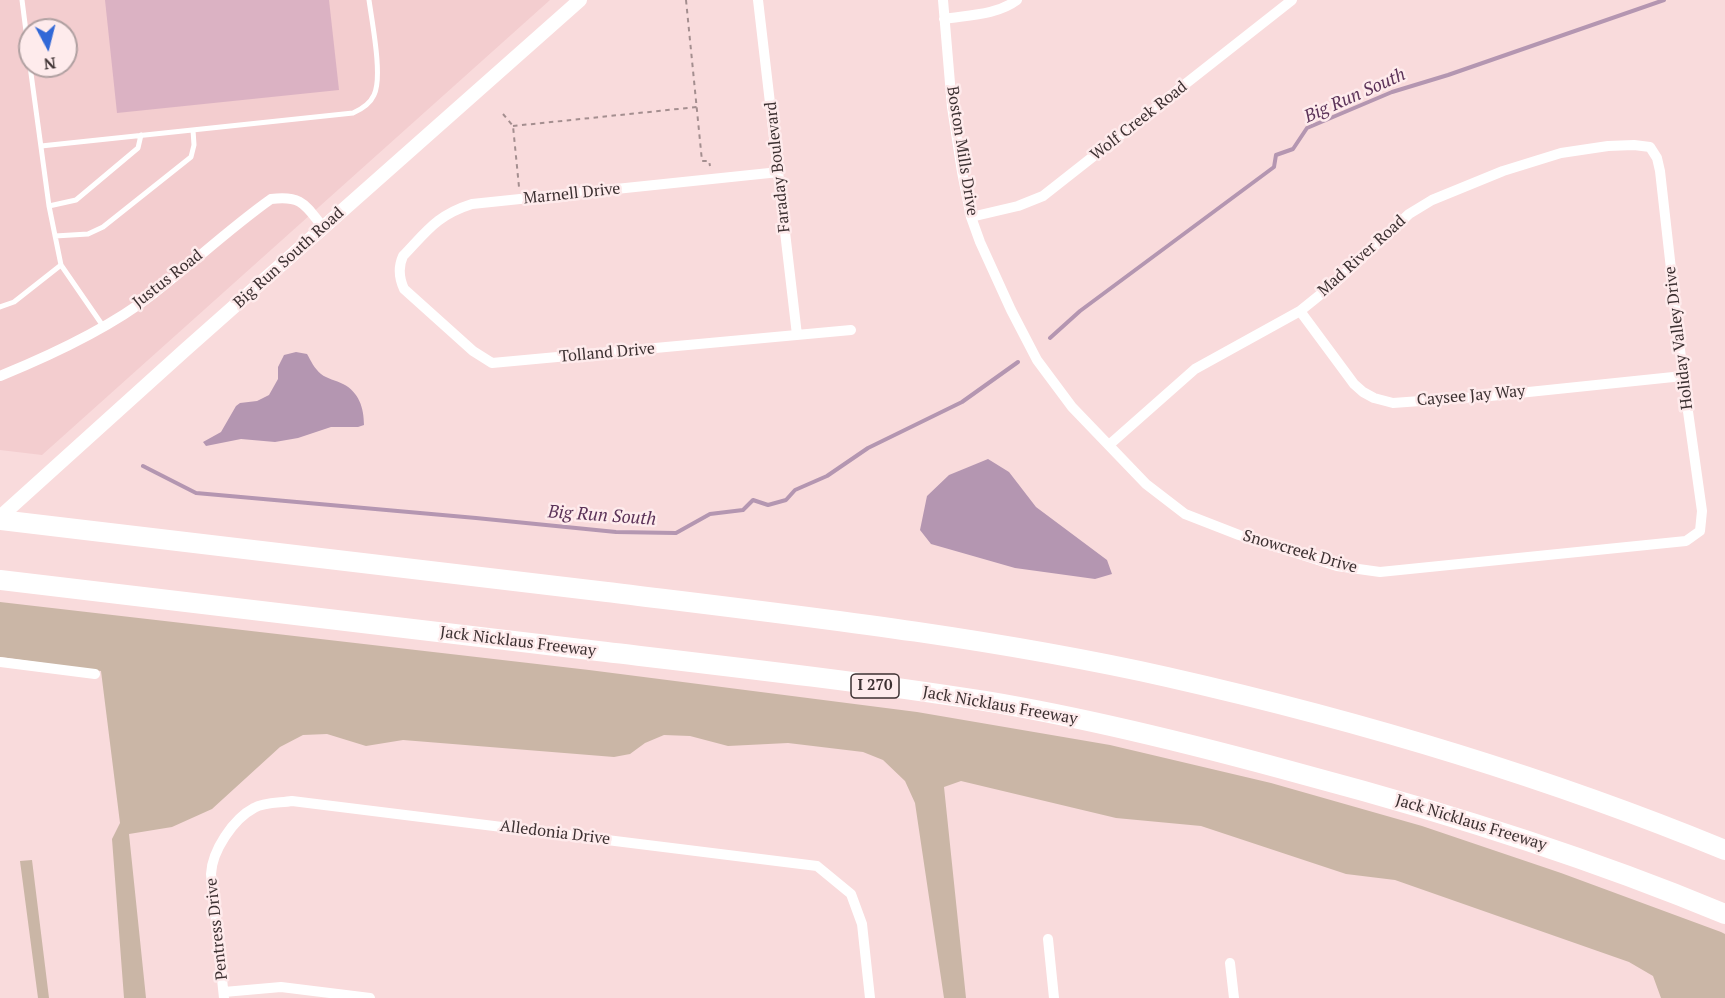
<!DOCTYPE html>
<html>
<head>
<meta charset="utf-8">
<style>
  body { margin:0 }
  #map { position:relative; width:1725px; height:998px; overflow:hidden; background:#f9dbdc; font-family:"PT Serif",serif }
  canvas { display:block }
  .north { position:absolute; left:18px; top:18px; width:60px; height:60px; box-sizing:border-box; background:#feebec; border:2px solid #b0a0a1; border-radius:50%; rotate:173deg; font-size:16px; font-weight:700; line-height:24px; text-align:center; color:#3c3031 }
  .north::after { content:''; display:block; margin:auto; width:21px; height:27px; background:#3168d7; clip-path:polygon(50% 0,100% 100%,50% 72%,0 100%) }
</style>
</head>
<body>
<div id="map">
<canvas width="1725" height="998"></canvas>
<div class="north">N</div>
</div>
<script>
const context = document.querySelector('canvas').getContext('2d');
context.lineJoin = 'round';
function fillPath(path, color) { context.fillStyle = color; context.fill(path, 'evenodd'); }
function stroke(path, color, width, dash) { context.strokeStyle = color; context.lineWidth = width; context.lineCap = dash ? 'butt' : 'round'; context.setLineDash(dash || []); context.stroke(path); }
function write(font, color, halo, rows, align = 'center') {
  context.font = font + ' "PT Serif",serif'; context.lineWidth = 5; context.setLineDash([]); context.textBaseline = 'middle'; context.strokeStyle = halo; context.fillStyle = color; for (const [text, x, y, turn = 0] of rows) {
    context.save(); context.translate(x, y); context.rotate((+turn || 0) * Math.PI / 180); context.textAlign = isNaN(turn) ? turn : align; if (halo) context.strokeText(text, 0, 0); context.fillText(text, 0, 0); context.restore();
  }
}
fillPath(new Path2D(`
  M0 0H550L42 455 0 450ZM30 30H66V66H30Z`), '#f3cdcf');
fillPath(new Path2D(`
  M0 602 589 670 917 712 1110 745 1271 783 1422 826 1561 873 1721 932 1725 934V998H1661L1653 976 1629 962 1395 880 1346 874 1201 826 1116 818 961 781 944 787 966 998H944L915 803 905 781 883 760 863 752 788 743 728 746 690 736 664 735 645 743 630 754 614 757 403 740 366 746 327 734 303 735 280 747 212 809 172 827 129 834 146 998H124L112 839 120 823 101 671 0 657Z
  M32 860 49 998H38L20 861Z`), '#cab6a6');
fillPath(new Path2D(`
  M296 352 307 354C311 361 314 368 321 374 327 379 336 380 343 384 359 392 364 408 364 425L358 427H331L298 438 275 442 241 439 206 446 203 442 221 432 236 406 240 403 257 401 269 395 278 379V367L284 355Z
  M988 459 1009 472 1036 507 1107 560 1112 574 1095 579 1015 568 931 544 920 530 927 496 949 475Z`), '#b496b1');
stroke(new Path2D(`
  M1050 338 1080 311 1274 167 1276 155 1293 149 1307 128 1392 92 1448 75 1664 0
  M143 466 196 493 476 518 616 532 676 533 710 514 743 510 753 500 768 505 786 500 795 490 827 476 868 448 962 402 1018 362`), '#b496b1', 4);
fillPath(new Path2D(`
  M105 0H329L339 90 117 113Z`), '#dbb2c3');
stroke(new Path2D(`
  M686 0 702 161H709L710 166
  M503 114 513 126 519 187
  M513 126 697 107`), '#a48e8f', 2, [4.5, 4.5]);
stroke(new Path2D(`
  M22 0 30 63
  M30 66 49 206 61 265 103 326
  M41 146 353 113C362 109 370 104 374 95 383 77 372 22 369 0
  M49 206 76 200 138 148 141 135
  M55 236 88 234 103 227 191 157 194 145 193 130
  M0 307 14 302 61 265`), '#fff', 5);
stroke(new Path2D(`
  M758 0 797 335
  M943 0 952 107 962 172 971 217 980 242 1011 310 1037 360 1072 407 1146 484 1185 514 1239 535 1337 566 1380 572 1686 541 1700 531 1702 511 1683 376 1660 171 1657 158 1650 147 1634 145 1608 146 1561 153 1503 171 1432 200 1409 214 1336 282 1300 311 1195 369 1109 445
  M944 19C969 15 997 15 1017 0
  M779 172 472 204C437 215 427 231 403 256 398 267 399 278 404 289L473 351 492 363 851 330
  M971 217 1018 206 1043 196 1292 0
  M1300 311 1354 384 1363 392 1374 398 1393 403 1490 396 1683 376
  M0 376C49 356 111 327 153 294 193 263 230 228 271 199 302 195 305 205 323 227
  M0 662 95 674
  M1048 939 1054 998
  M1230 963 1234 998
  M224 992 281 987 370 998
  M224 998 211 874C212 851 233 819 254 808 264 802 281 803 292 801L817 866 851 894 862 924 870 998`), '#fff', 10);
stroke(new Path2D(`
  M0 517 185 350 580 0`), '#fff', 14);
stroke(new Path2D(`
  M0 520C202 544 405 568 607 592 794 615 983 636 1167 677 1357 720 1545 776 1725 850
  M0 580C193 604 387 626 581 649 716 665 851 680 985 701 1093 719 1200 746 1305 775 1448 813 1588 857 1725 914`), '#fff', 20);
for (const [x, y, w] of [
  [875,686,48]
]) { const box = new Path2D(); box.roundRect(x - w / 2, y - 12, w, 24, 4.5); context.fillStyle = '#feebec'; context.fill(box); stroke(box, '#3c3031', 1.5); }
write('bold 15px', '#3c3031', null, [
  ["I 270",875,686]
]);
write('16px', '#3c3031', '#feebec', [
  ["Wolf Creek Road",1139,121,-38],
  ["Boston Mills Drive",962,151,81],
  ["Faraday Boulevard",778,167,-96],
  ["Marnell Drive",572,194,-6],
  ["Mad River Road",1362,256,-42],
  ["Big Run South Road",289,258,-42],
  ["Justus Road",168,279,-38],
  ["Holiday Valley Drive",1679,338,-97],
  ["Tolland Drive",607,353,-5],
  ["Caysee Jay Way",1471,396,-5],
  ["Snowcreek Drive",1300,552,16],
  ["Jack Nicklaus Freeway",518,642,7],
  ["Jack Nicklaus Freeway",1000,706,10],
  ["Jack Nicklaus Freeway",1471,823,17],
  ["Alledonia Drive",555,833,7],
  ["Pentress Drive",217,929,-96]
]);
write('italic 18px', '#5b3258', '#feebec', [
  ["Big Run South",1355,96,-24],
  ["Big Run South",602,516,4]
]);
</script>
</body>
</html>
